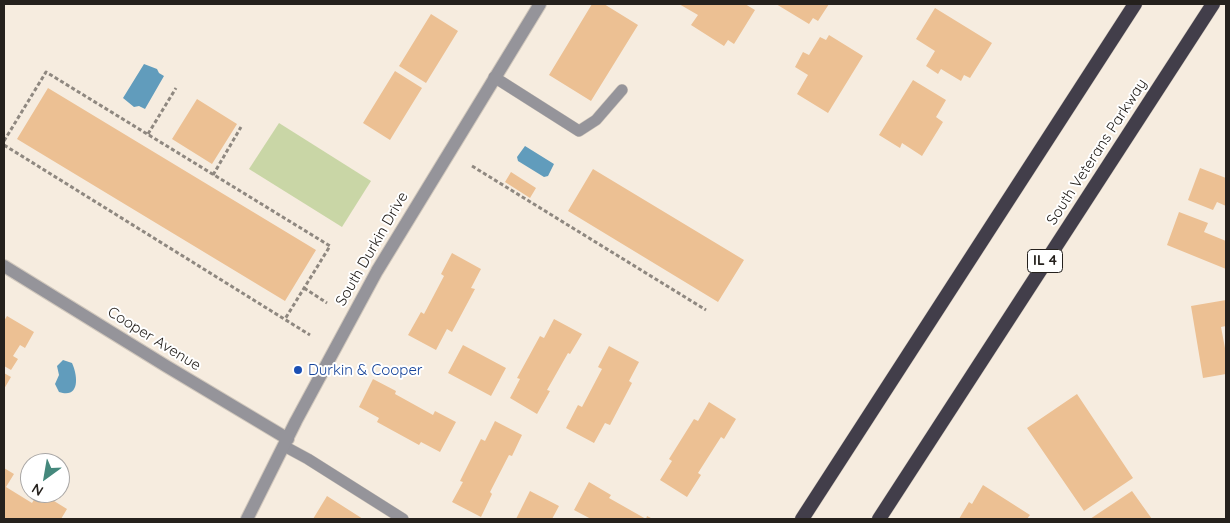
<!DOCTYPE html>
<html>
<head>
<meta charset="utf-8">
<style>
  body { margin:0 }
  #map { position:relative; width:1230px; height:523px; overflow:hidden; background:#f6ecdf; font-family:Quicksand,sans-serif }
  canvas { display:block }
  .frame { position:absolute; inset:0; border:5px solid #25211d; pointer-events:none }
  .north { position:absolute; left:20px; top:453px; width:50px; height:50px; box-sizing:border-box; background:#fff; border:1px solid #a8a6a5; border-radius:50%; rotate:212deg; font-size:14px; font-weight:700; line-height:20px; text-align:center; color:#25211d }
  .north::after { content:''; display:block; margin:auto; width:18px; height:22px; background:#45887c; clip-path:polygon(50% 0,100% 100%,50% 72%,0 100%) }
</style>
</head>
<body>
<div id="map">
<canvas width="1230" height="523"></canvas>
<div class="frame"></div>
<div class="north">N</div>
</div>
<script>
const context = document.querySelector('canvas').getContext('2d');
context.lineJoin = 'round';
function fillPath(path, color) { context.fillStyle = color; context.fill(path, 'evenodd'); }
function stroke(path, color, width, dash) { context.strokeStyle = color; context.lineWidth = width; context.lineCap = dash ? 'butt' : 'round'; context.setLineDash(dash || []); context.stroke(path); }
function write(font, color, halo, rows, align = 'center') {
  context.font = font + ' Quicksand,sans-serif'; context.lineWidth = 4; context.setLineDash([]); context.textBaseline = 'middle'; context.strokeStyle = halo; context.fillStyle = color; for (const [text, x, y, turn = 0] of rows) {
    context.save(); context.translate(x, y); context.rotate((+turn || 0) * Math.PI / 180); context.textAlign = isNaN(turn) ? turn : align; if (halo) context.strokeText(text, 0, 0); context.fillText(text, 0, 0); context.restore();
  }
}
fillPath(new Path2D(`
  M279 123 371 181 342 227 249 169Z`), '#c9d6a6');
fillPath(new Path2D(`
  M144 64 157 69 159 73 164 76 145 109 139 106 134 107 123 98Z
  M525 146 554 164 548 176 544 177 518 161 517 157Z
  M63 360 72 363C78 376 80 399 59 392L55 384 59 375 57 366Z`), '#619cbc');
fillPath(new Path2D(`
  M592 4H604L638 25 591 101 549 75Z
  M679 4H745L755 10 734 44 728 40 724 46 691 25 698 15Z
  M776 4H829L818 21 813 18 809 24Z
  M935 8 992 43 970 78 964 75 961 81 941 69 938 74 926 66 935 51 916 39Z
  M431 14 458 31 426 83 399 66Z
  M829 35 863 56 828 113 797 94 808 75 795 67 803 52 809 55 820 37 826 40Z
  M395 71 422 88 390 140 363 123Z
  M913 80 946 100 936 117 943 122 922 156 902 143 900 148 879 135Z
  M48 88 316 250 285 301 17 139Z
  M197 99 237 124 212 164 172 139Z
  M1200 168 1226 178V206L1217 202 1213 210 1188 200Z
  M593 169 744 260 718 302 568 211Z
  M511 172 536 188 530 198 505 182Z
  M1179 212 1208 223 1204 232 1226 241V269L1167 245Z
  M452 253 481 269 471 288 475 289 452 332 447 329 436 350 408 335 421 312 424 314 444 276 441 274Z
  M1226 300V326L1221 327 1225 348H1226V374L1203 378 1191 306Z
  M7 316 34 332 25 348 20 345 13 356 18 359 11 370 4 366V321Z
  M554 319 582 334 570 354 568 353 547 390 550 391 537 414 510 398 520 379 517 378 540 336 544 338Z
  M463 345 506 368 491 396 448 373Z
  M609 346 639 362 629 381 632 383 610 425 605 423 594 443 566 428 578 405 582 407 602 369 598 367Z
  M4 373 11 377 4 389Z
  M373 379 396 391 395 394 433 415 435 411 456 422 440 452 421 442 419 445 377 422 379 418 359 407Z
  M1077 394 1133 478 1084 511 1027 428Z
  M709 402 736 419 724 439 721 437 698 473 701 475 687 497 660 480 672 461 669 459 694 419 698 421Z
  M495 421 522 435 512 456 509 455 490 492 492 494 481 517 452 502 463 482 460 481 481 439 485 441Z
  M4 468 14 474 6 487 32 503 38 493H41L67 509 61 519H4Z
  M589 482 611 495 609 498 646 519 647 516 653 519H591L574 510Z
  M983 485 1030 515 1027 519H959L969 502 972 504Z
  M530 491 559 506 552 519H516Z
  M1132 491 1152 519H1090Z
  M327 496 363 519H313Z`), '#ecc093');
const service = new Path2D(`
  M494 77 579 131 596 120 622 90
  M284 446 308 459 403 519`);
const minor = new Path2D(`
  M4 266 166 366 288 439
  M247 519 296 421 377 271 540 4`);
const trunk = new Path2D(`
  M802 519 1135 4
  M879 519 1213 4`);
stroke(service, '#d0c7bc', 12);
stroke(minor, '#d0c7bc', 14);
stroke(trunk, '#d0c7bc', 15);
stroke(new Path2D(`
  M148 134 176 88
  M4 141 46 72 330 246 285 319
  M4 145 310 335
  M472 166 706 310
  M213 175 241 127
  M304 288 327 303`), '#8f8880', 3, [4, 2.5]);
stroke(service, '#95949a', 11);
stroke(minor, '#95949a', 12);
stroke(trunk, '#423e4a', 14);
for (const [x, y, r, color] of [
  [298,370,5,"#1a4fb4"]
]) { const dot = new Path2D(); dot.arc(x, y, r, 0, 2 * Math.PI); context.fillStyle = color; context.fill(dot); stroke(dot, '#fff', 2); }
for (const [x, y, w] of [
  [1045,261,35]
]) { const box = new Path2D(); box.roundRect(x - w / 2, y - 11.5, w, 23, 4); context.fillStyle = '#fff'; context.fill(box); stroke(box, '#25211d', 1); }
write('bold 14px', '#25211d', null, [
  ["IL 4",1045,261]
]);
write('15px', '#25211d', '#fff', [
  ["South Veterans Parkway",1097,152,-57],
  ["South Durkin Drive",372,249,-60],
  ["Cooper Avenue",154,339,32]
]);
write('15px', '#164399', '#fff', [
  ["Durkin & Cooper",308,370]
], 'left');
</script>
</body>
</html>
